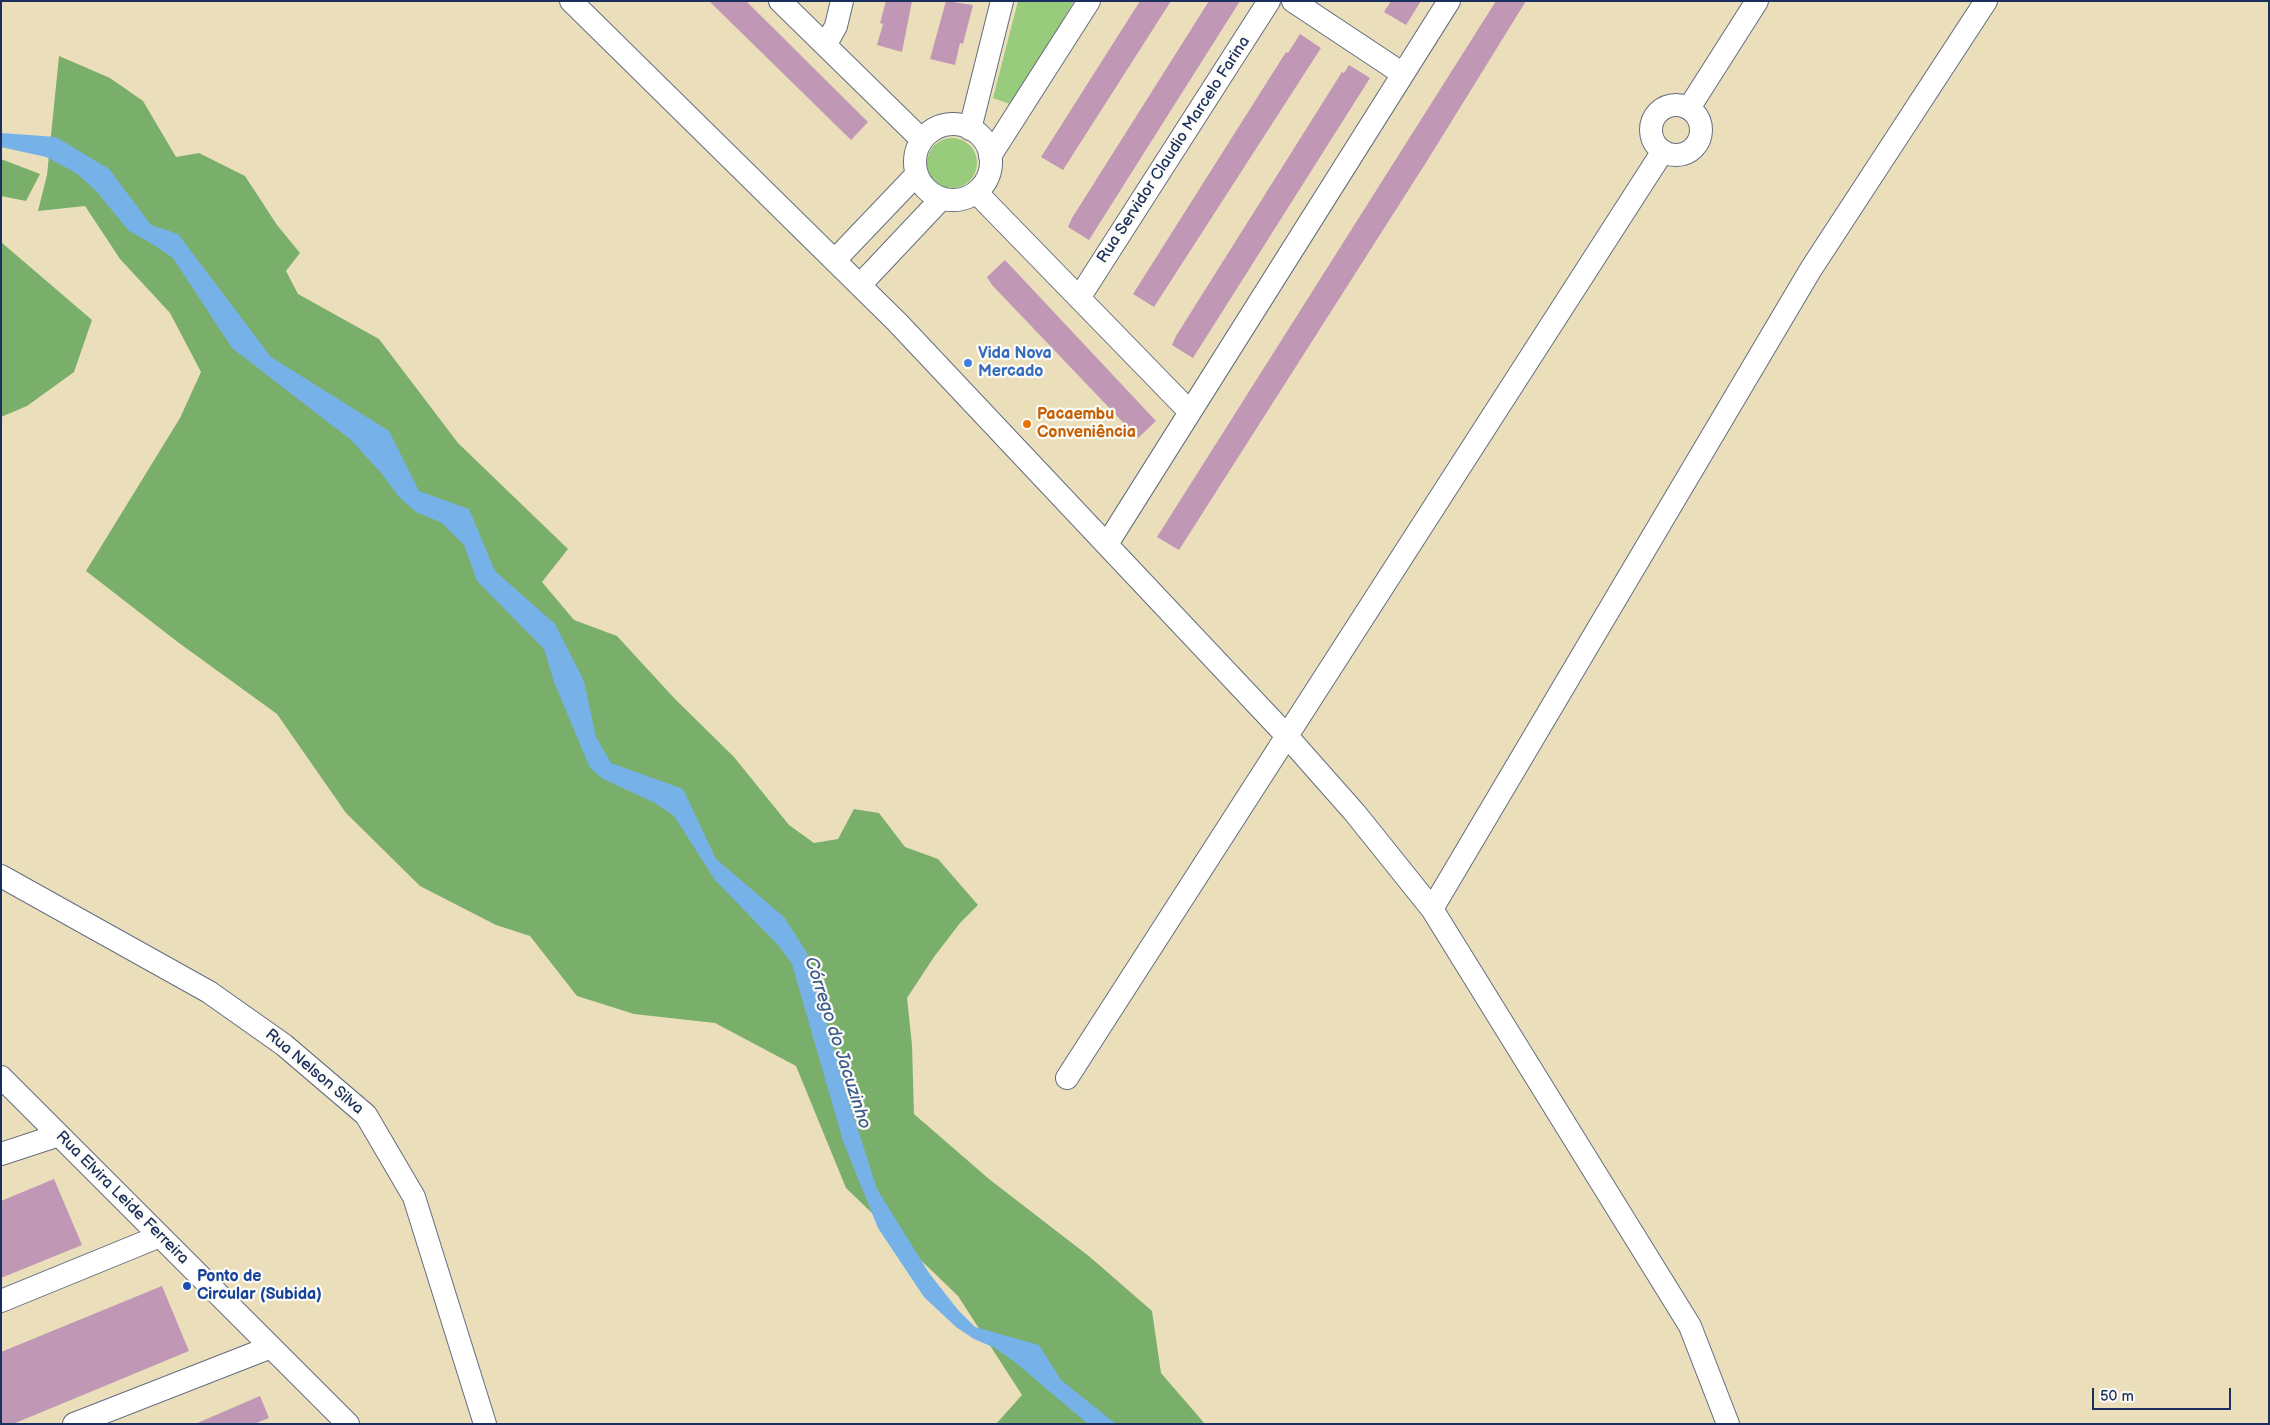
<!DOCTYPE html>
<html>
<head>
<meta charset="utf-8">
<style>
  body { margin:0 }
  #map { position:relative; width:2270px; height:1425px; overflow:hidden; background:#ebdfbb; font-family:"Balsamiq Sans",sans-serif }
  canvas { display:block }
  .frame { position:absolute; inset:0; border:2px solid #1b2f5e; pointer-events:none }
  .scale { position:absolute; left:2092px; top:1388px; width:139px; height:22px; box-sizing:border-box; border:2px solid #1b2f5e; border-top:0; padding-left:6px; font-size:15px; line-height:18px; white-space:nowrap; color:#1b2f5e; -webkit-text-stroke:4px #fdfcf7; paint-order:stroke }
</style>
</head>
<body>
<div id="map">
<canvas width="2270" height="1425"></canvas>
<div class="frame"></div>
<div class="scale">50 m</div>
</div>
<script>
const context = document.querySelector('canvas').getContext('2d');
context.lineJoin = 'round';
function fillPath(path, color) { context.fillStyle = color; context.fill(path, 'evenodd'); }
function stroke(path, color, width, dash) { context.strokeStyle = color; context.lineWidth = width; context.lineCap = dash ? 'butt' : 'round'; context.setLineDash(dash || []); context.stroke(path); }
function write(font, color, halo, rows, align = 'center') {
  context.font = font + ' "Balsamiq Sans",sans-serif'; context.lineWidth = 4.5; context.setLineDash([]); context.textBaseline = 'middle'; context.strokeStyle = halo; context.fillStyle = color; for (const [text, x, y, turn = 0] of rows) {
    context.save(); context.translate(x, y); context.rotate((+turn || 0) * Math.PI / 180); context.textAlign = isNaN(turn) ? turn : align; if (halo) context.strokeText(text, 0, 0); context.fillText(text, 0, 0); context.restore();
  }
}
fillPath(new Path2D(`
  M1018 1H1074L1013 105 993 98Z
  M927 163a25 25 0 1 1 50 0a25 25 0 1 1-50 0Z`), '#98cb7b');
fillPath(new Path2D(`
  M59 56 110 78 143 101 176 157 199 153 245 176 277 225 300 253 286 271 298 294 379 339 458 443 568 549 542 582 574 620 617 636 675 699 734 757 789 825 814 843 838 839 854 809 879 813 905 847 938 859 978 905 960 923 934 957 907 998 912 1045 914 1114 989 1179 1090 1257 1152 1311 1161 1373 1205 1424H996L1022 1395 958 1296 846 1188 796 1066 715 1023 634 1014 577 996 530 936 496 925 420 886 346 813 277 714 179 643 86 571 180 418 201 372 170 313 120 259 85 206 38 211 47 175Z
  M1 159 40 174 26 201 1 196Z
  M1 242 92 320 74 372 27 406 1 417Z`), '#7aaf6b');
fillPath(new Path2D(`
  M1 133 56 137 109 169 151 225 178 234 271 357 389 431 419 491 469 509 495 571 555 624 584 681 596 737 611 763 683 789 716 859 784 917 807 953 846 1092 877 1189 929 1273 958 1310 975 1327 1039 1345 1061 1380 1116 1424H1088L1016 1363 995 1348 974 1339 956 1327 924 1297 878 1228 843 1141 792 964 779 946 715 880 674 816 655 803 603 779 590 768 554 682 544 649 477 581 464 545 442 523 416 512 399 497 382 474 351 440 232 348 173 258 154 245 129 231 96 191 76 173 46 157 1 147Z`), '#76b1e7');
fillPath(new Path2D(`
  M709 1H746L868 122 851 140Z
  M886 1H912L902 52 877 45 883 24 880 23Z
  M946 1 973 5 963 44 960 43 955 65 930 59Z
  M1140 1H1171L1063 170 1041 157Z
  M1209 1H1240L1089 240 1068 227 1072 218Z
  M1391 1H1421L1406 25 1384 12Z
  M1496 1H1526L1427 161 1179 550 1157 537Z
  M1300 34 1321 48 1154 307 1133 294 1286 52 1288 53Z
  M1349 65 1370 78 1193 358 1172 345 1176 336 1342 72 1344 73Z
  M1005 260 1156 421 1138 438 992 285 987 277Z
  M54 1179 82 1245 1 1278V1201Z
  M162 1286 189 1351 13 1424H1V1352Z
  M260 1396 269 1418 254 1424H195Z`), '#c097b5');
const minor = new Path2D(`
  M571 1 897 322 1286 735 1355 813 1432 909 1690 1326 1728 1424
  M780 1 922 140
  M1293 1 1403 74
  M826 44 836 26 842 1
  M1651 130a25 25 0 1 1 50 0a25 25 0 1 1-50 0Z
  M1689 108 1757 1
  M915 162a38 38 0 1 1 76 0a38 38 0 1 1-76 0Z
  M970 129 1002 1
  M990 156 1089 1
  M976 192 1190 412
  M835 260 917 174
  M860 285 942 198
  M1079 298 1269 1
  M1107 544 1449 1
  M1 876 209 992 284 1045 366 1115 414 1197 485 1424
  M1432 909 1811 269 1986 1
  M1 1077 348 1424
  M1067 1078 1663 151
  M1 1154 59 1135
  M1 1301 160 1236
  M74 1424 271 1347`);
stroke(minor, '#646d7f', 24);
stroke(minor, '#fff', 22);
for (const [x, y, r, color] of [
  [968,363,5,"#3f7fe0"],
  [1027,424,5,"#e8710a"],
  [187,1286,5,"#1a4fb4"]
]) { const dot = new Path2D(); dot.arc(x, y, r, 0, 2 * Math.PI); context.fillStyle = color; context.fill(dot); stroke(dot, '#fdfcf7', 2); }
write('16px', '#1b2f5e', '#fdfcf7', [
  ["Rua Servidor Claudio Marcelo Farina",1174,150,-57],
  ["Rua Nelson Silva",314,1072,40],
  ["Rua Elvira Leide Ferreira",122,1198,45]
]);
write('bold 16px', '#366cbe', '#fdfcf7', [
  ["Vida Nova",978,354],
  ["Mercado",978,372]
], 'left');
write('bold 16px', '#c56008', '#fdfcf7', [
  ["Pacaembu",1037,415],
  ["Conveniência",1037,433]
], 'left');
write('bold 16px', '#164399', '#fdfcf7', [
  ["Ponto de",197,1277],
  ["Circular (Subida)",197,1295]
], 'left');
write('italic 18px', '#3b5c8e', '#fdfcf7', [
  ["Córrego do Jacuzinho",837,1043,72]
]);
</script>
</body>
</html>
